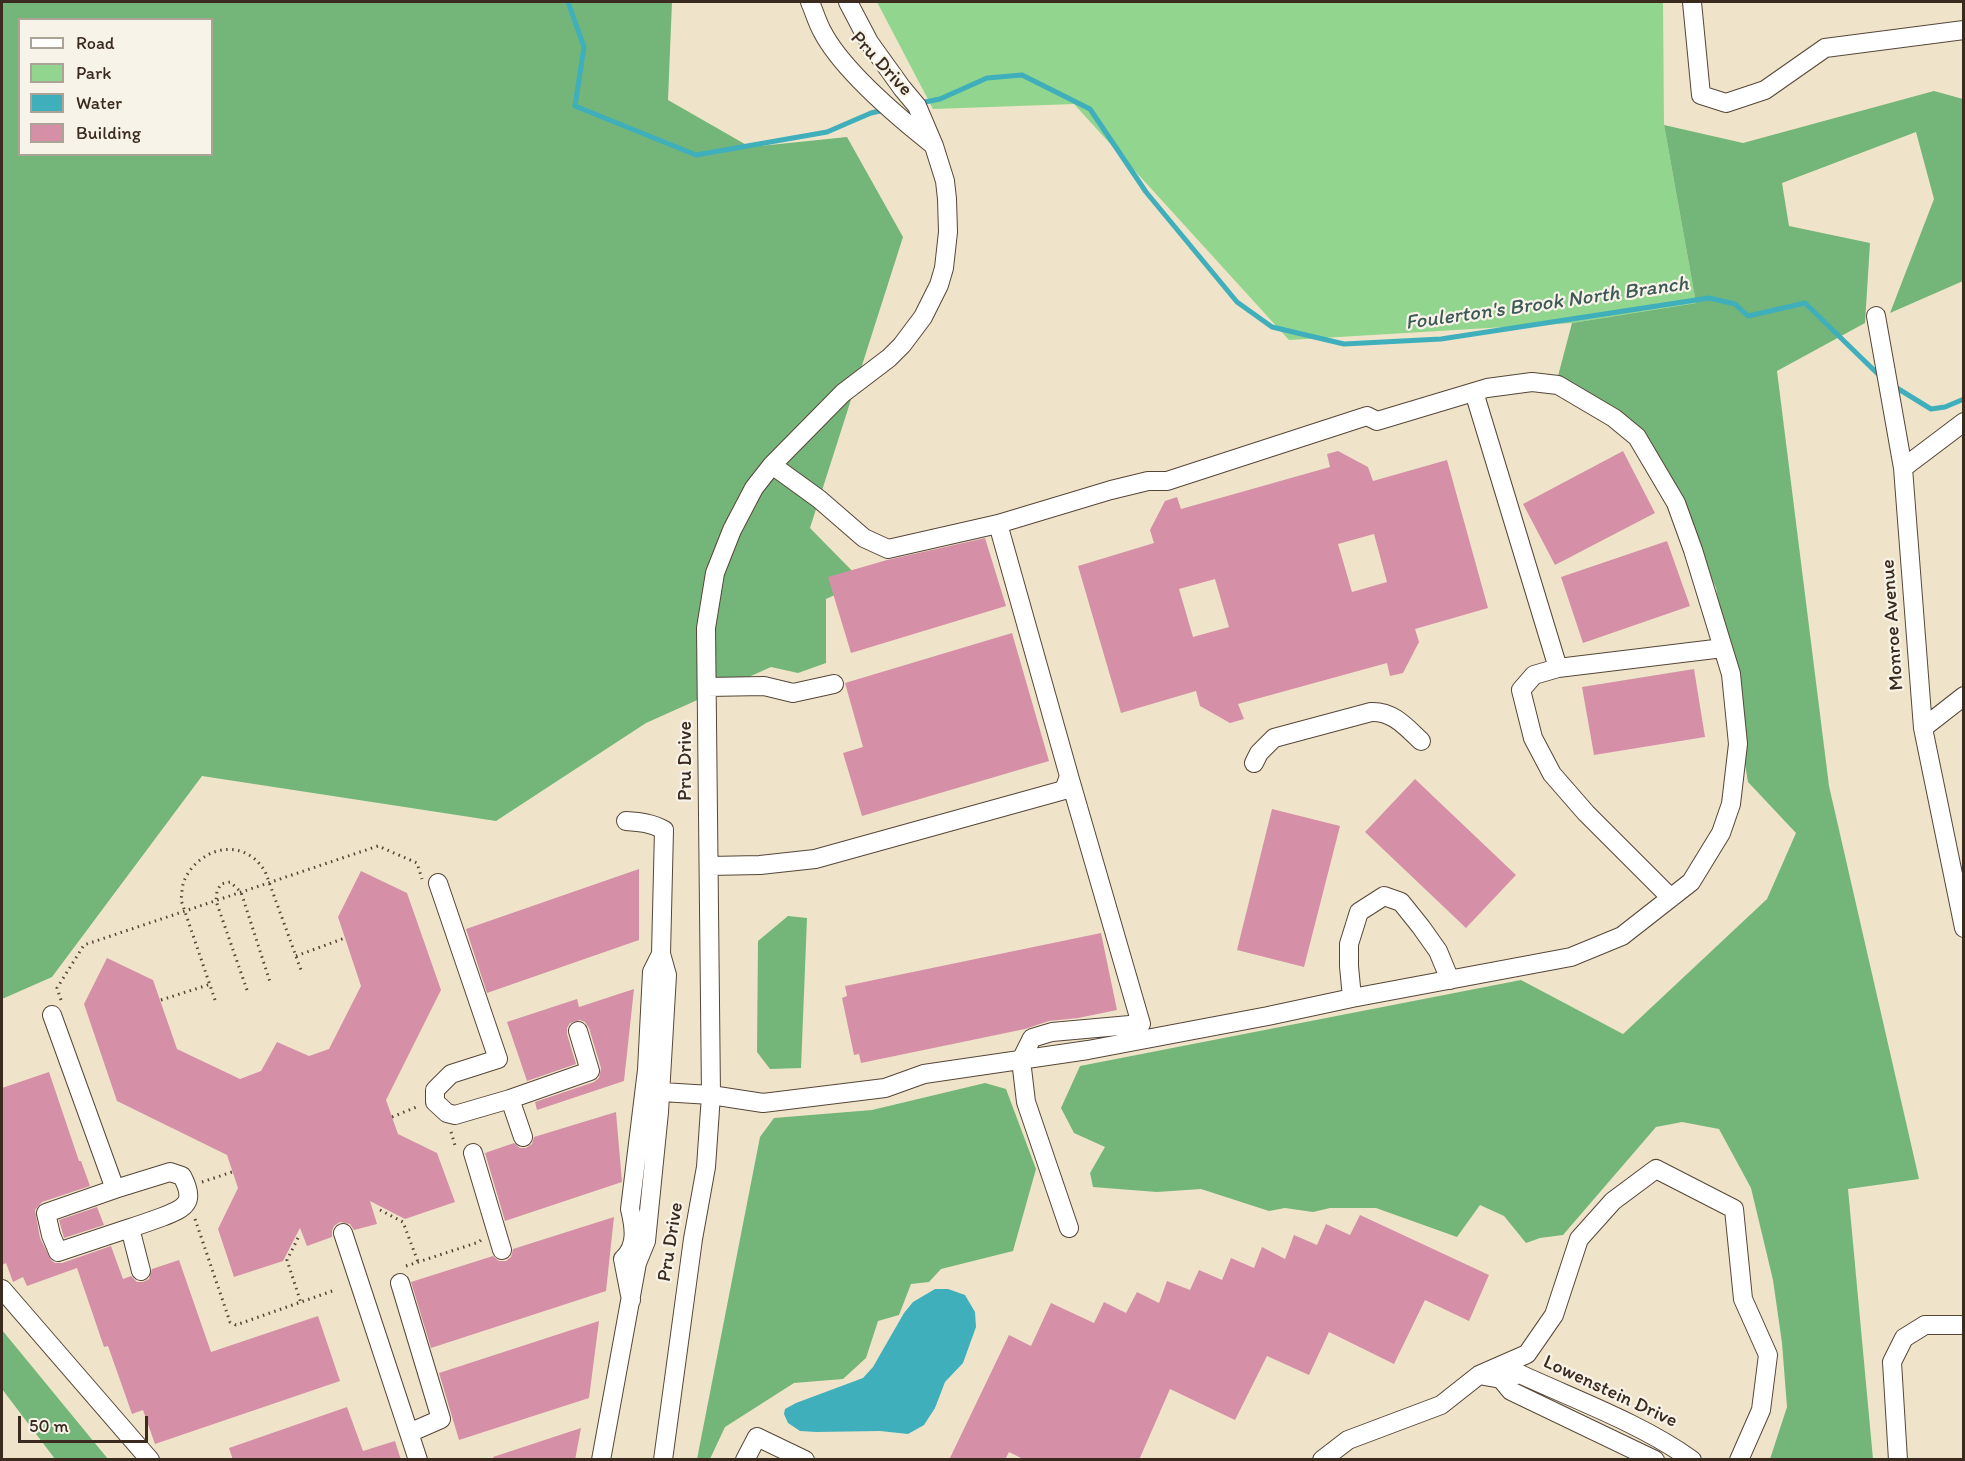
<!DOCTYPE html>
<html>
<head>
<meta charset="utf-8">
<style>
  body { margin:0 }
  #map { position:relative; width:1965px; height:1461px; overflow:hidden; background:#efe4c9; font-family:Itim,sans-serif }
  canvas { display:block }
  .frame { position:absolute; inset:0; border:3px solid #3b2a1e; pointer-events:none }
  .legend { position:absolute; left:18px; top:18px; width:195px; height:138px; box-sizing:border-box; background:#f7f3e8; border:2px solid #aca397; margin:0; padding:8px 10px; list-style:none; font-size:18px; color:#3b2a1e }
  .legend li { display:flex; align-items:center; gap:12px; height:30px }
  .legend b { width:30px; border:2px solid #aca397 }
  .scale { position:absolute; left:18px; top:1416px; width:130px; height:27px; box-sizing:border-box; border:3px solid #3b2a1e; border-top:0; padding-left:8px; font-size:18px; line-height:21px; white-space:nowrap; color:#3b2a1e; -webkit-text-stroke:4px #f7f3e8; paint-order:stroke }
</style>
</head>
<body>
<div id="map">
<canvas width="1965" height="1461"></canvas>
<div class="frame"></div>
<ul class="legend">
<li><b style="height:8px;background:#fff"></b>Road</li>
<li><b style="height:16px;background:#91d58e"></b>Park</li>
<li><b style="height:16px;background:#40afbc"></b>Water</li>
<li><b style="height:16px;background:#d590a8"></b>Building</li>
</ul>
<div class="scale">50 m</div>
</div>
<script>
const context = document.querySelector('canvas').getContext('2d');
context.lineJoin = 'round';
function fillPath(path, color) { context.fillStyle = color; context.fill(path, 'evenodd'); }
function stroke(path, color, width, dash) { context.strokeStyle = color; context.lineWidth = width; context.lineCap = dash ? 'butt' : 'round'; context.setLineDash(dash || []); context.stroke(path); }
function write(font, color, halo, rows, align = 'center') {
  context.font = font + ' Itim,sans-serif'; context.lineWidth = 4.5; context.setLineDash([]); context.textBaseline = 'middle'; context.strokeStyle = halo; context.fillStyle = color; for (const [text, x, y, turn = 0] of rows) {
    context.save(); context.translate(x, y); context.rotate((+turn || 0) * Math.PI / 180); context.textAlign = isNaN(turn) ? turn : align; if (halo) context.strokeText(text, 0, 0); context.fillText(text, 0, 0); context.restore();
  }
}
fillPath(new Path2D(`
  M877 2H1663L1664 125 1696 303 1572 323 1289 340 1074 104 933 109Z`), '#91d58e');
fillPath(new Path2D(`
  M2 2H672L668 100 750 147 847 137 903 237 810 528 863 582 826 599V663L798 673 771 667 646 723 496 821 202 776 52 977 2 999ZM20 20H212V154H20Z
  M1934 91 1963 99V281L1890 313 1934 199 1916 132 1782 183 1789 226 1870 243 1865 323 1777 371 1829 786 1919 1179 1848 1189 1873 1459H1770L1787 1407 1782 1343 1773 1280 1751 1188 1719 1129 1682 1122 1656 1127 1563 1235 1540 1238 1526 1243 1504 1216 1480 1205 1457 1237 1376 1208H1330L1313 1212 1285 1208 1269 1211 1201 1189 1157 1192 1093 1187 1090 1173 1105 1147 1074 1133 1061 1108 1080 1066 1521 980 1623 1034 1767 899 1796 833 1748 782 1716 588 1642 432 1558 376 1572 323 1696 303 1664 125 1743 143Z
  M788 916 807 918 801 1068 770 1069 757 1052 758 941Z
  M985 1083 1006 1089 1036 1169 1013 1251 941 1269 929 1282 911 1284 899 1315 878 1321 866 1358 843 1379 794 1383 725 1427 710 1459H697L760 1137 774 1118 872 1110Z
  M2 1330 108 1459H55L2 1389Z`), '#74b679');
fillPath(new Path2D(`
  M935 1289H948L965 1295 975 1312 976 1327 963 1363 945 1382 935 1408 924 1425 908 1434 880 1431 816 1432 800 1431 788 1423 784 1414 785 1409 796 1403 863 1378 873 1367 904 1313 913 1302Z`), '#40afbc');
stroke(new Path2D(`
  M568 2 584 47 575 106 696 155 827 132 871 113 884 110
  M920 103 940 99 987 78 1022 75 1090 109 1146 192 1237 302 1272 327 1344 344 1441 339 1709 298 1735 304 1748 316 1805 303 1882 378
  M1892 385 1931 409 1945 407 1964 399`), '#40afbc', 5);
fillPath(new Path2D(`
  M1338 451 1368 467 1373 481 1447 460 1488 608 1415 629 1419 642 1403 673 1390 676 1387 663 1238 704 1244 719 1230 723 1200 706 1196 691 1121 713 1078 566 1154 543 1150 530 1165 501 1177 497 1181 509 1330 467 1327 454ZM1374 534 1387 582 1352 592 1338 544ZM1215 579 1229 627 1193 637 1179 589Z
  M1623 451 1655 513 1555 565 1523 504Z
  M985 538 1006 606 851 653 828 577 887 560Z
  M1667 541 1690 606 1583 643 1561 577Z
  M1012 633 1049 761 862 816 843 753 863 747 845 683Z
  M1694 669 1705 737 1594 755 1582 687Z
  M1415 779 1516 875 1466 928 1365 832Z
  M1272 809 1340 826 1304 967 1237 950Z
  M639 869V940L487 993 466 929Z
  M361 871 407 893 441 990 386 1100 398 1134 437 1153 455 1202 405 1219 370 1201 377 1224 354 1230 350 1224 340 1222 334 1226 332 1231V1237L307 1246 300 1228 283 1261 234 1277 218 1229 238 1188 227 1155 117 1101 84 1004 107 958 153 980 177 1049 240 1079 261 1071 277 1042 309 1056 329 1049 361 986 338 917Z
  M1101 933 1117 1010 1078 1018 1049 1021 1025 1029 861 1063 859 1054 854 1055 842 998 847 996 845 986Z
  M634 989 624 1081 537 1110 535 1102 594 1082 599 1078 601 1068 589 1028 585 1022 580 1020 570 1023 567 1028V1034L576 1064 527 1081 507 1022 577 999 579 1007Z
  M49 1072 79 1161H81L90 1186 42 1202 35 1210 40 1238 51 1260 55 1263H62L111 1246 123 1279 131 1276 137 1282H143L149 1279 152 1269 179 1260 211 1352 318 1316 340 1381 155 1444 143 1410 132 1414 108 1346 104 1347 77 1268 27 1286 23 1277 13 1282 6 1263 2 1265V1088Z
  M616 1112 622 1182 505 1221 485 1153 514 1143 520 1148H526L532 1144 534 1137Z
  M97 1207 104 1225 64 1238 59 1220Z
  M1360 1215 1489 1275 1469 1321 1425 1300 1394 1364 1329 1332 1309 1375 1267 1356 1235 1420 1170 1389 1139 1460H1025L1009 1452 1005 1460H949L1009 1335 1031 1346 1051 1303 1094 1323 1104 1302 1126 1313 1137 1292 1159 1303 1167 1281 1190 1290 1199 1270 1222 1280 1231 1258 1254 1268 1262 1247 1285 1259 1294 1235 1317 1245 1326 1224 1350 1235Z
  M614 1217 606 1291 431 1348 411 1282 493 1256 499 1261H506L511 1257 513 1249Z
  M599 1321 589 1398 459 1440 439 1373Z
  M347 1407 363 1451 395 1441 401 1460H233L229 1448Z
  M581 1428 575 1460H494L493 1457Z`), '#d590a8');
const minor = new Path2D(`
  M810 2C814 11 817 22 822 31 842 70 898 117 932 144
  M1692 2 1701 95 1726 103 1765 90 1825 48 1964 30
  M1876 316 1903 468 1923 728 1964 928
  M1474 392 1558 668 1534 675 1521 690 1533 738 1552 774 1586 813 1671 898
  M1903 468 1964 422
  M1558 668 1723 648
  M707 687 764 686 793 693 834 684
  M1923 728 1964 696
  M1254 763 1259 753 1274 738 1371 712C1393 711 1406 727 1421 741
  M1069 776 1141 1024 1052 1032 1032 1038 1021 1060 1026 1102 1069 1228
  M626 821C640 822 652 823 664 830L661 954
  M709 866 760 865 815 859 1064 790 1069 776 998 524
  M438 883 498 1059 451 1074 435 1090V1102L447 1113 455 1115 510 1099
  M1352 998 1349 966V944L1359 912 1384 896 1401 902 1421 927 1438 951 1450 980
  M52 1015 115 1189 170 1172 182 1176C196 1202 186 1208 162 1217 151 1221 140 1225 130 1228L141 1271
  M645 1091 711 1095 763 1103 885 1088 924 1074 1088 1050 1268 1016 1352 998 1571 957 1622 936 1691 882 1721 833 1731 804 1738 744 1731 674 1693 550 1676 503 1637 437 1614 418 1558 385 1532 382 1487 388 1377 421 1367 416 1167 481H1148L1111 490 998 524 888 549 864 538 819 499 772 465
  M523 1137 510 1099 590 1071 578 1031
  M473 1153 502 1250
  M115 1189 46 1213 51 1235 58 1252 130 1228
  M343 1233 418 1460
  M400 1283 441 1419 409 1433
  M2 1289 150 1460
  M1479 1375 1501 1379 1520 1374C1576 1400 1642 1424 1692 1460
  M1501 1379 1511 1391 1655 1460
  M601 1460 637 1263 646 1241 659 1112 667 975 661 954 652 972 647 1070 630 1209C634 1226 638 1246 623 1259L631 1300
  M663 1460 693 1239 706 1167 711 1095 706 628 715 573 732 530 754 488 772 465 843 393 889 358 902 345 923 317 939 285 944 268 948 232 947 199 945 181 934 146 917 106 902 88 869 42 848 2
  M745 1460 757 1437 805 1460
  M1322 1460 1348 1440 1441 1405 1479 1375 1527 1354 1554 1315 1579 1239 1613 1201 1656 1169 1734 1209 1743 1299 1768 1355 1761 1410 1739 1460
  M1898 1460 1892 1362 1904 1338 1925 1325H1964`);
stroke(minor, '#564638', 20);
stroke(new Path2D(`
  M296 956 345 938
  M247 990 216 901 217 891 221 884 230 882 241 892 270 982
  M61 1000 57 988 84 945 378 846 417 863 422 879
  M161 1000 211 984
  M215 1000 181 900C182 893 182 886 184 881 196 853 231 838 256 860 259 863 262 867 265 871L301 970
  M392 1117 419 1106
  M451 1132 456 1149
  M202 1182 232 1172
  M380 1210 403 1222 418 1262
  M195 1219 230 1322 236 1325 335 1290
  M298 1238 287 1260 301 1303
  M406 1266 479 1242 482 1239`), '#564638', 3, [1.5, 4.5]);
stroke(minor, '#fff', 18);
write('20px', '#3b2a1e', '#f7f3e8', [
  ["Pru Drive",881,64,47],
  ["Monroe Avenue",1893,625,-94],
  ["Pru Drive",686,761,-90],
  ["Pru Drive",671,1242,-81],
  ["Lowenstein Drive",1610,1392,25]
]);
write('italic 21px', '#3d5955', '#f7f3e8', [
  ["Foulerton's Brook North Branch",1547,304,-8]
]);
</script>
</body>
</html>
